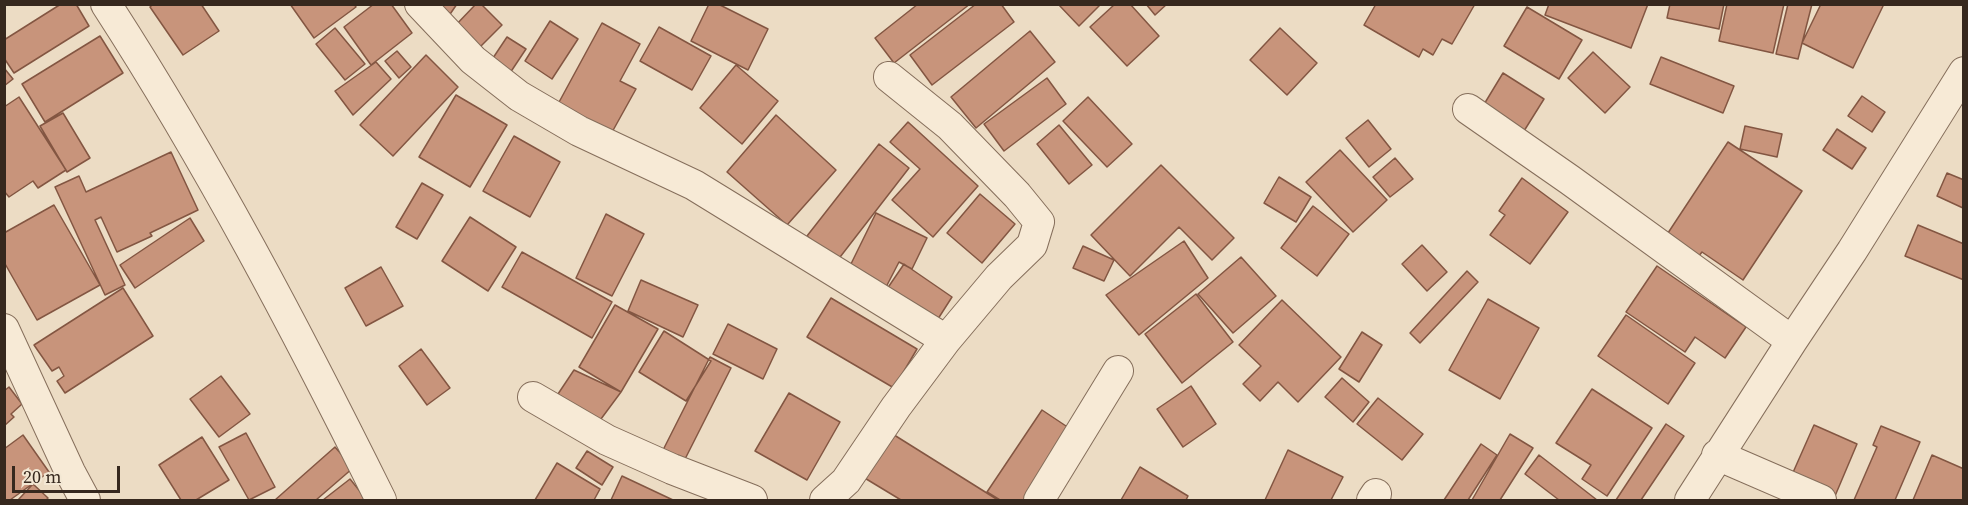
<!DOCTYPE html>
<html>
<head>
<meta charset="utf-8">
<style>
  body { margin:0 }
  #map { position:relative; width:1968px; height:505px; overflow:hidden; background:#ecdcc4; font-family:"Source Serif 4",serif }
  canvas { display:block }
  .frame { position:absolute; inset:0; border:6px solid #36281e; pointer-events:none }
  .scale { position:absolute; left:12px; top:466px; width:108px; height:27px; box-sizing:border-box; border:3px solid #36281e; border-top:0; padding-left:8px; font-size:18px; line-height:21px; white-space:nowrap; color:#36281e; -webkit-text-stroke:4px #f3e7d3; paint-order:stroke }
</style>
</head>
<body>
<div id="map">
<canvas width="1968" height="505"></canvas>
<div class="frame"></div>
<div class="scale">20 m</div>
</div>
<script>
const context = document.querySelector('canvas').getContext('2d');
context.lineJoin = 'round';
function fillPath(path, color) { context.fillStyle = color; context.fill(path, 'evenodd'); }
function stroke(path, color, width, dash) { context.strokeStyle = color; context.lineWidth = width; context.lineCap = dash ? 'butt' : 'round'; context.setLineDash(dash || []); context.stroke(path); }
const building = new Path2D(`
  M61 4H76L89 26 14 73 4 58V40Z
  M153 4H201L219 31 183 55 150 7Z
  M290 4H354L356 7 314 38Z
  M374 4H391L412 33 371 65 344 27Z
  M424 4H457L446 20Z
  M476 4H481L502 25 476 51 453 28Z
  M709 4H718L768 29 748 70 691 41Z
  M918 4H970L894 63 875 38Z
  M976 4H1001L1014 22 932 85 910 55Z
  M1058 4H1101L1079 26Z
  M1115 4H1130L1159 36 1127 66 1090 27Z
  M1146 4H1167L1155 15Z
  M1376 4H1475L1452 44 1442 39 1433 55 1423 49 1419 57 1364 25Z
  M1549 4H1648L1631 48 1545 15Z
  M1670 4H1724L1719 29 1667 18Z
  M1727 4H1784L1773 53 1719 41Z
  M1788 4H1812L1798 59 1776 54Z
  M1821 4H1884L1853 68 1802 43Z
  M1527 7 1582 40 1559 79 1504 46Z
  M550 21 578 39 552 79 525 61Z
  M602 23 640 44 620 81 636 89 611 134 558 104Z
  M659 27 711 56 692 90 640 61Z
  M335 28 365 64 345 80 316 44Z
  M1280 28 1317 63 1287 95 1250 60Z
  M1030 31 1055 62 976 128 951 97Z
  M100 36 123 73 45 122 22 84Z
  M507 37 526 49 506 79 487 67Z
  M397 51 411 67 399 78 385 61Z
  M1593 52 1630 87 1605 113 1568 78Z
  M426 55 458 87 393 156 360 125Z
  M1661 57 1734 86 1723 113 1650 84Z
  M376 62 391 79 353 115 335 91Z
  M736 65 778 101 742 144 700 108Z
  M4 68 13 79 4 86Z
  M1503 73 1544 99 1524 131 1483 106Z
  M1047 78 1066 104 1004 151 984 124Z
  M456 95 507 125 470 187 419 157Z
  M1862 96 1885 112 1872 132 1848 116Z
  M19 97 66 170 38 188 33 181 9 197 4 191V107Z
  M1088 97 1132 144 1107 167 1063 121Z
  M63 113 90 158 67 172 40 126Z
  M776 115 836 170 787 225 727 172Z
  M1368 120 1391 149 1369 167 1346 138Z
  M908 122 978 186 933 237 892 200 920 169 890 142Z
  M1059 125 1092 165 1069 184 1037 144Z
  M1745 126 1782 134 1777 157 1740 149Z
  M1837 129 1866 148 1852 169 1823 150Z
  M514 136 560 162 530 217 483 191Z
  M1728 142 1802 191 1743 280 1702 252 1698 257 1666 236Z
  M879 144 909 168 837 261 807 236Z
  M1340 150 1387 200 1353 232 1306 182Z
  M171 152 198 210 150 233 152 236 117 252 101 217 95 220 125 285 105 295 55 187 79 176 86 192Z
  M1395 158 1413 179 1390 197 1373 177Z
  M1161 165 1234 238 1212 260 1179 227 1130 276 1091 235Z
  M1947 173 1964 180 1963 208 1937 196Z
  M1279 177 1311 197 1296 222 1264 203Z
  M1522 178 1568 212 1530 264 1490 235 1505 215 1499 211Z
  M422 183 443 195 417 239 396 227Z
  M980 194 1015 224 982 263 947 233Z
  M54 205 100 285 37 320 4 262V233Z
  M1313 206 1349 234 1317 276 1281 248Z
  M876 213 927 238 912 269 899 262 884 291 847 272Z
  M606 214 644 234 612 296 576 278Z
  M470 217 516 247 488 291 442 261Z
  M190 218 204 241 135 288 120 265Z
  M1918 225 1964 244V280L1905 256Z
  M1184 241 1208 278 1139 335 1106 295Z
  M1422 245 1447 272 1427 291 1402 264Z
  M1083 246 1114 260 1104 281 1073 268Z
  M522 252 612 302 592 338 502 287Z
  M1241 257 1276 296 1233 333 1198 294Z
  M904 264 952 297 936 322 887 289Z
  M1657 266 1746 327 1725 358 1695 337 1685 352 1626 312Z
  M381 267 403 306 366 326 345 288Z
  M1467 271 1478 282 1420 343 1410 333Z
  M641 280 698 305 683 337 628 311Z
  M123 288 153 336 65 393 57 381 64 376 59 367 52 371 34 345Z
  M1196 294 1233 342 1182 383 1145 334Z
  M831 298 917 349 894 388 807 337Z
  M1488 299 1539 328 1500 399 1449 370Z
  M1282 300 1341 357 1298 402 1278 382 1260 401 1243 384 1261 366 1239 345Z
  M615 305 658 329 621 392 579 367Z
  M1626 315 1695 363 1668 404 1598 356Z
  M728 324 777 349 763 379 713 354Z
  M664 331 711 361 686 401 639 372Z
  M1362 332 1382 345 1359 382 1339 369Z
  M421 349 450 388 427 405 399 366Z
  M710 357 731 368 680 469 659 458Z
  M574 370 621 392 598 423 552 403Z
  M221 376 250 414 219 437 190 399Z
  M1342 378 1369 402 1353 422 1325 397Z
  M1191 386 1216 424 1183 447 1157 409Z
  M9 387 22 404 11 414 14 417 4 426V391Z
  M1592 389 1652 428 1607 496 1582 479 1591 465 1556 443Z
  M789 393 840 422 807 480 755 451Z
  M1378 398 1423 434 1402 460 1357 424Z
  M1042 410 1072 430 1025 500H1000L987 492Z
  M1666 424 1684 436 1641 500H1616Z
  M1814 425 1857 444 1835 496 1791 477Z
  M1881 426 1920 442 1895 500H1854L1877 447 1873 445Z
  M246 433 275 487 249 500 219 447Z
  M891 433 998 500H901L863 477Z
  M1510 434 1533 448 1500 500H1472Z
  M23 435 49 472 10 500H4V449Z
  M202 437 229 480 196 500H181L159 465Z
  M1481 444 1497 455 1468 500H1444Z
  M335 447 353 468 316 500H275Z
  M1288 450 1343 477 1331 500H1265Z
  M587 451 613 467 602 485 576 468Z
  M1539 455 1597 500H1559L1525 474Z
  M1932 455 1964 469V500H1913Z
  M557 463 600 489 594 500H535Z
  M1140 467 1188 496 1186 500H1121Z
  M622 476 673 500H611Z
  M350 479 367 500H323Z
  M33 484 48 498 46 500H18Z`);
fillPath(building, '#c8947b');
stroke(building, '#835642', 1.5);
const street = new Path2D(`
  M106 4C209 163 297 331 381 500
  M420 4 473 60 519 96 579 131 694 185 946 340
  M1468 109 1570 180 1792 341
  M4 329 70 472 85 500
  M533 397 607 440 672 469 752 500
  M1717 455 1821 500
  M825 500 846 481 896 407 946 340 999 277 1032 245 1039 222 1017 195 950 126 889 77
  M1039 500 1118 371
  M1372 500 1376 494
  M1690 500 1792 341 1852 251 1964 72`);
stroke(street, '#856e5b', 32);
stroke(street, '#f7ead6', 30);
</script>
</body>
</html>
